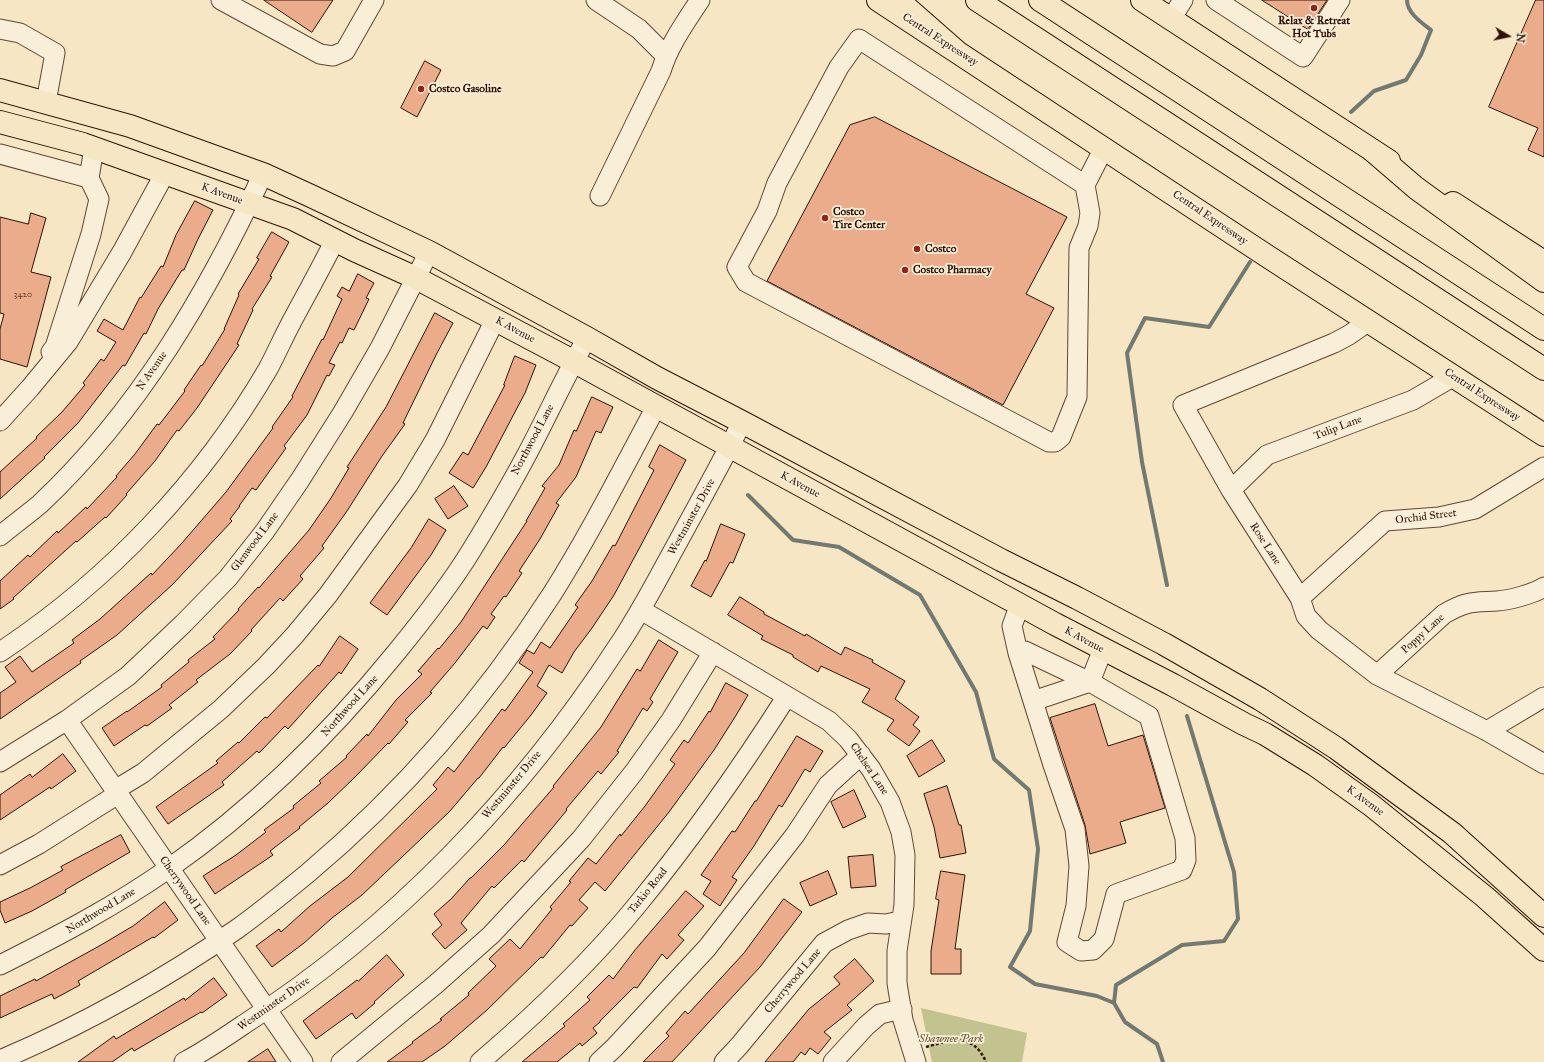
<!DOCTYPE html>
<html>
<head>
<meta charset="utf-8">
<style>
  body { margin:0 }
  #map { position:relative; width:1544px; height:1062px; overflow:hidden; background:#f6e6c3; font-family:"IM FELL Great Primer",serif }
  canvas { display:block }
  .north { position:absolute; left:1488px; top:16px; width:40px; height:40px; -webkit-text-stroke:3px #f9efd8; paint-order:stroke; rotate:99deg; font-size:11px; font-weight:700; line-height:16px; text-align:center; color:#2f1104 }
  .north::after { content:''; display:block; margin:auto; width:14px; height:18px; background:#2f1104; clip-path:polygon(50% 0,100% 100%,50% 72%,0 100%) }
</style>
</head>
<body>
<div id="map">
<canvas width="1544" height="1062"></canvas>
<div class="north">N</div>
</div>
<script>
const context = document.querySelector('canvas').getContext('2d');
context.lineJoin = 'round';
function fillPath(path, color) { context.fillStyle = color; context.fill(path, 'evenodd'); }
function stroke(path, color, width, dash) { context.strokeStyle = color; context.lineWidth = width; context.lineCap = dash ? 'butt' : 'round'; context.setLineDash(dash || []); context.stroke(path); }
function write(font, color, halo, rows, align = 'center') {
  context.font = font + ' "IM FELL Great Primer",serif'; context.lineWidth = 3.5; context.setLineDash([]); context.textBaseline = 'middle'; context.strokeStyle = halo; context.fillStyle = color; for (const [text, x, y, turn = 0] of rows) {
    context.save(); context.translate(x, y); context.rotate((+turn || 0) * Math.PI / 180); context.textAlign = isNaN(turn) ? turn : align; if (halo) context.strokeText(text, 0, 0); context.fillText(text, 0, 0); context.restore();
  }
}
fillPath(new Path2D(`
  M921 1008 1027 1033 1022 1062H932Z`), '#c3c38f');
stroke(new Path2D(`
  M1351 112 1374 91 1406 80 1421 55 1431 30C1422 23 1407 13 1407 0
  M748 495 793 540 839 547 920 595 976 692 994 759 1029 790 1038 849 1030 931 1010 967 1035 984 1097 996 1114 1003
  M1167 585 1142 462 1127 353 1145 318 1209 327 1250 262
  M1163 1062 1157 1044 1125 1022 1114 1003 1116 985 1182 945 1224 941 1238 919 1234 872 1187 716`), '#727972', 4);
const building = new Path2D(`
  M264 0H333L312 32Z
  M1262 0H1327L1308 29Z
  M1536 0H1544V157L1528 150 1538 128 1489 107Z
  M425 61 441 70 417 117 401 108Z
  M875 117 1067 217 1026 294 1054 308 1003 405 767 281 850 125Z
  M195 201 213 210 198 239 184 270H182L158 309 146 334 144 333 125 366 123 365 78 423 44 457 45 458 0 499V472L37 438 36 437 62 412 85 385 83 383 101 359 104 361 116 342 97 331 104 319 123 330 140 297 141 298 161 266 163 267 176 235Z
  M31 213 46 218 31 272 51 277 27 367 0 359V329L4 314 0 313V217L28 224Z
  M272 232 289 242 270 276 272 277 252 309 253 310 237 344 239 345 197 408 179 431 177 430 155 461 126 494 127 495 106 518 105 517 77 542 76 541 13 598 14 599 0 609V581L28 555 30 557 57 531 58 533 86 507 87 509 117 477 116 476 135 454 157 424 159 425 185 391 184 390 201 365 202 366 225 329H224L239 295 238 294 259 259 257 258Z
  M358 274 374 283 366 298 369 299 354 330 349 328 342 343 340 342 329 363 335 365 329 376 327 375 307 415 284 446 286 448 256 490 252 488 239 506H240L230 519 232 521 172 585 117 635 80 661 81 663 0 719V693L16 682 5 667 20 656 32 672 74 643 72 640 100 619 151 573 152 575 182 543 226 492 273 428 272 427 293 397 292 396 322 339 323 340 342 299 337 296 342 287 349 291Z
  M435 313 453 323 436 355 403 423 405 424 382 456 347 511 322 546 324 548 300 576 303 579 283 601 280 598 251 630 252 631 230 654 196 680 198 682 169 705 172 708 147 726 145 725 114 746 102 728 127 711V712L162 687 161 685 189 662 188 660 215 639 213 637 239 610 238 609 258 587 259 588 309 530 331 498 349 468 347 467 386 407Z
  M515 356 536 365 525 393 486 467 473 488 449 473 463 452 468 455 505 385H504Z
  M592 397 613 407 601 433 596 431 576 477 556 503 559 505 540 539 519 571 522 573 506 597 504 596 491 614 495 617 487 629 483 626 455 663 430 692 432 693 405 720 408 722 389 744 388 743 355 777 328 803 299 827 300 828 270 851 273 855 215 894 203 876 236 855 266 832 264 830 294 808 293 806 321 783 319 781 347 757 346 756 367 734 368 736 396 700 422 674 418 671 438 648 439 649 461 622 527 521H526L545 488 542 486 559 465 574 430 576 431Z
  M660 445 686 460 640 547 614 595 592 628 574 652 562 673 549 665 537 686 547 693 531 715 504 748 503 747 479 778H478L450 811 423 837 362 895 332 918 304 943 272 967 256 946 279 929 281 932 310 906 348 877 437 789 433 785 448 767 454 772 502 709 505 711 533 672 519 663 527 650 534 654 541 642 550 648 578 607 575 605 592 581 613 545 615 546 654 470 649 467Z
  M454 486 468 506 448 519 435 499Z
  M429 519 446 530 431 555 387 615 370 603 411 548Z
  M721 524 745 534 733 563 730 562 711 597 691 586 705 560 706 561Z
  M740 597 764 612V614L805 636 806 634 841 655 845 647 873 660 872 662 905 681 895 699 919 717 913 725 920 731 909 746 887 730 894 720 862 702 870 689 821 666 818 672 793 657V655L761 639 763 636 728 615Z
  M340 636 358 649 341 674 339 672 288 729 285 726 259 753 257 751 222 782 224 785 168 824 156 807 218 763 216 761 238 742 239 743 265 717 267 718 318 665 319 666Z
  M659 640 678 652 650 699 653 702 647 711 643 708 617 751 619 752 601 774 598 771 566 809 567 810 524 862 522 860 494 888 492 886 461 923 467 930 445 949 432 934 442 925 434 914 451 899 470 878H471L504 845 554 787 553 786 601 727 637 669 640 671Z
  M726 683 748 695 735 717 714 750 669 812 605 891 595 882 579 900 588 908 572 926 570 925 543 958 541 957 487 1010 445 1046 422 1062H387L413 1043 412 1042 442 1020 440 1019 469 995 468 993 496 966 489 959 510 939 520 949 552 909 550 907 571 882 569 881 588 858 596 864 620 834 621 836 645 806 675 764 670 760 684 740 688 743 709 711 710 712Z
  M1095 704 1108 746 1143 735 1165 808 1120 822 1126 843 1090 854 1085 825 1050 718Z
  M797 736 823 751 810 772 805 769 782 807 779 805 754 846 732 877 737 880 720 906 703 894 711 881 701 875 732 831 735 832 755 801H756Z
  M932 740 945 761 919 777 907 756Z
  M63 754 76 771 51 789 50 787 0 820V795L30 774 32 777Z
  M947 786 959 825H961L966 853 940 858 934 827 924 794Z
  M854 790 866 817 843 828 831 802Z
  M121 835 130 852 65 890 66 892 32 911 5 923 0 910V902L30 888 63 870 61 867Z
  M873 855 876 886 851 888 848 857Z
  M828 871 837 894 810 906 800 883Z
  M941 871 965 875 955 949H961V974H931V951L939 900 936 899Z
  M686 891 704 906 678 935 684 940 667 959 662 954 637 988 634 987 600 1021V1022L593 1028 597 1033 582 1046 580 1043 557 1062H522L565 1026 563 1024 590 1000 587 997 609 975 613 979 635 950Z
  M784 899 802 912 760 967 672 1062H643L669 1036 666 1033 685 1011 688 1014 744 953Z
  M165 902 178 920 154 938 153 937 78 981 80 985 54 999 52 994 0 1018V996L35 979 36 981 101 945 133 926Z
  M387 955 404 975 374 1002 375 1003 356 1019 352 1013 316 1039 303 1021 357 980 358 981Z
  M855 959 874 981 847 1005 852 1010 824 1032 831 1038 818 1054 810 1048 805 1055 801 1052 793 1062H765L809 1009 840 984 834 977Z
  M214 978 227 995 202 1013 201 1012 134 1051 132 1048 112 1062H78L114 1036 116 1039 184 998 185 1000Z
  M268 1049 276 1062H248Z`);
fillPath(building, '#eaac8a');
stroke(building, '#2f1104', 1);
const minor = new Path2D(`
  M221 0 320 54 333 56 345 51 374 0
  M596 0 639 29 666 56
  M1216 0 1303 57 1340 0
  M1171 19 1183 0
  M0 29 20 33 55 53 46 102
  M0 154 89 178
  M1085 185 859 39 839 67 777 183 767 211 737 267 746 282 1049 442H1055L1061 437 1077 397 1079 248 1088 226 1090 213 1085 185 1104 148
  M600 196 661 71C669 45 685 23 700 0
  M1369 321 1349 335 1334 343 1183 405 1231 490 1300 598 1306 616 1319 630 1377 675 1487 731 1544 764
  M51 352 55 347 91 234 99 199 89 178 94 148
  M0 421 30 388 68 342 122 252 165 173
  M1231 490 1267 455 1413 400 1454 376
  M0 536C13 525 27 515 40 504 138 412 207 294 263 174
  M1300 598 1385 521 1439 517 1475 509 1544 467
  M641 610 829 721 848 739 871 769 890 802 901 832 905 855 904 905 897 951V983L903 1020 916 1062
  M0 652C109 580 202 482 268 369 276 354 283 338 291 323 306 295 321 268 335 240
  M1018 653 1012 626 1020 604
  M1377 675 1444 614C1451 610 1458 606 1466 604 1477 601 1487 602 1497 601 1510 600 1533 594 1544 587
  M1033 701 1090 682 1149 716 1185 838 1186 860 1182 870 1116 894 1104 939 1093 950 1081 951 1067 942 1076 906 1079 866 1075 829 1053 765 1018 653 1025 651 1090 682 1103 649
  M67 720 303 1062
  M1487 731 1544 697
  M0 762 67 720 128 676 183 624 228 578 265 531 300 480 343 412 380 348 429 252
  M115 790 143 773 221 709 266 666 294 636 328 595 408 485 435 440 495 320
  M0 865 39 844 118 794
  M0 965C58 936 115 906 168 869 254 809 329 735 395 654 422 621 449 587 471 551 490 520 509 488 526 456 547 417 565 376 587 338
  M0 1060C83 1025 163 980 237 929 262 911 285 892 308 873 403 793 485 698 552 594 590 534 622 470 656 407
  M184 1062C205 1051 224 1038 243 1025 394 928 521 795 618 646 641 612 659 576 679 540 700 501 722 462 742 422
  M341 1062 436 984 491 935 581 839 634 772 671 720 713 652
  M480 1062C536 1014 591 962 638 904 692 838 741 768 787 696
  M599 1062 614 1048 707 948 795 835 828 785 861 755
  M724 1062 739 1046 824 943 848 930 868 923 886 924 900 921
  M833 1062 866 1026 880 1014 902 1009`);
const major = new Path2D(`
  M878 0 1267 256 1544 435
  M1142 0 1389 161
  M0 90 130 126 263 174 311 196 429 252 587 338 657 378 742 422 1001 560 1077 598 1164 644 1260 699 1336 748 1452 833 1544 916
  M0 122 83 144 293 219 354 250 416 278 573 361 1055 624 1173 685 1244 724 1265 734 1315 765 1371 805 1485 897 1544 950
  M1453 203 1544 262`);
const highway = new Path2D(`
  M898 0 955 50
  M977 0 1544 369
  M1040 0 1544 329
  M1373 151 1416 188 1544 281`);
stroke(minor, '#614634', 21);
stroke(major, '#2f1104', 24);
stroke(highway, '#2f1104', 24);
stroke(new Path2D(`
  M926 1047C951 1040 973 1032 986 1062`), '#2f1104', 2.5, [3, 2]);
stroke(minor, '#f9efd8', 19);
stroke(major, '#f6e6c3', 22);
stroke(highway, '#f6e6c3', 22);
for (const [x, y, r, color] of [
  [1314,8,4,"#8f2418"],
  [421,89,4,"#8f2418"],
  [825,218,4,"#8f2418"],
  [917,249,4,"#8f2418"],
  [905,270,4,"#8f2418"]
]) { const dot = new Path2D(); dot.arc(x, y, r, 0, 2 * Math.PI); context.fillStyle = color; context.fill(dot); stroke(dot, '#f9efd8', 1.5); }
write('9px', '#5e3826', null, [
  ["3420",23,295]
]);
write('bold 11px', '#2f1104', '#f9efd8', [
  ["Relax & Retreat",1314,21,"center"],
  ["Hot Tubs",1314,34,"center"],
  ["Costco Gasoline",429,89],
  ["Costco",833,212],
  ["Tire Center",833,225],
  ["Costco",925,249],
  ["Costco Pharmacy",913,270]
], 'left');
write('11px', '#2f1104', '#f9efd8', [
  ["Central Expressway",940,40,33],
  ["K Avenue",222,194,20],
  ["Central Expressway",1210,218,34],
  ["K Avenue",515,330,28],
  ["N Avenue",152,371,-55],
  ["Central Expressway",1482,395,33],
  ["Tulip Lane",1338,428,-21],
  ["Northwood Lane",533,440,-62],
  ["K Avenue",800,485,28],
  ["Westminster Drive",692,517,-61],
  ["Orchid Street",1426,517,-7],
  ["Glenwood Lane",255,542,-53],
  ["Rose Lane",1265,544,57],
  ["Poppy Lane",1423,634,-42],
  ["K Avenue",1084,640,28],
  ["Northwood Lane",350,706,-48],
  ["Chelsea Lane",869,769,56],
  ["Westminster Drive",512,785,-50],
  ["K Avenue",1365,801,36],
  ["Cherrywood Lane",185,891,55],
  ["Tarkio Road",648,891,-51],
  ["Northwood Lane",101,911,-31],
  ["Cherrywood Lane",793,981,-50],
  ["Westminster Drive",274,1004,-35]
]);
write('italic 11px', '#634f35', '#f9efd8', [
  ["Shawnee Park",951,1039]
]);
</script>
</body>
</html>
